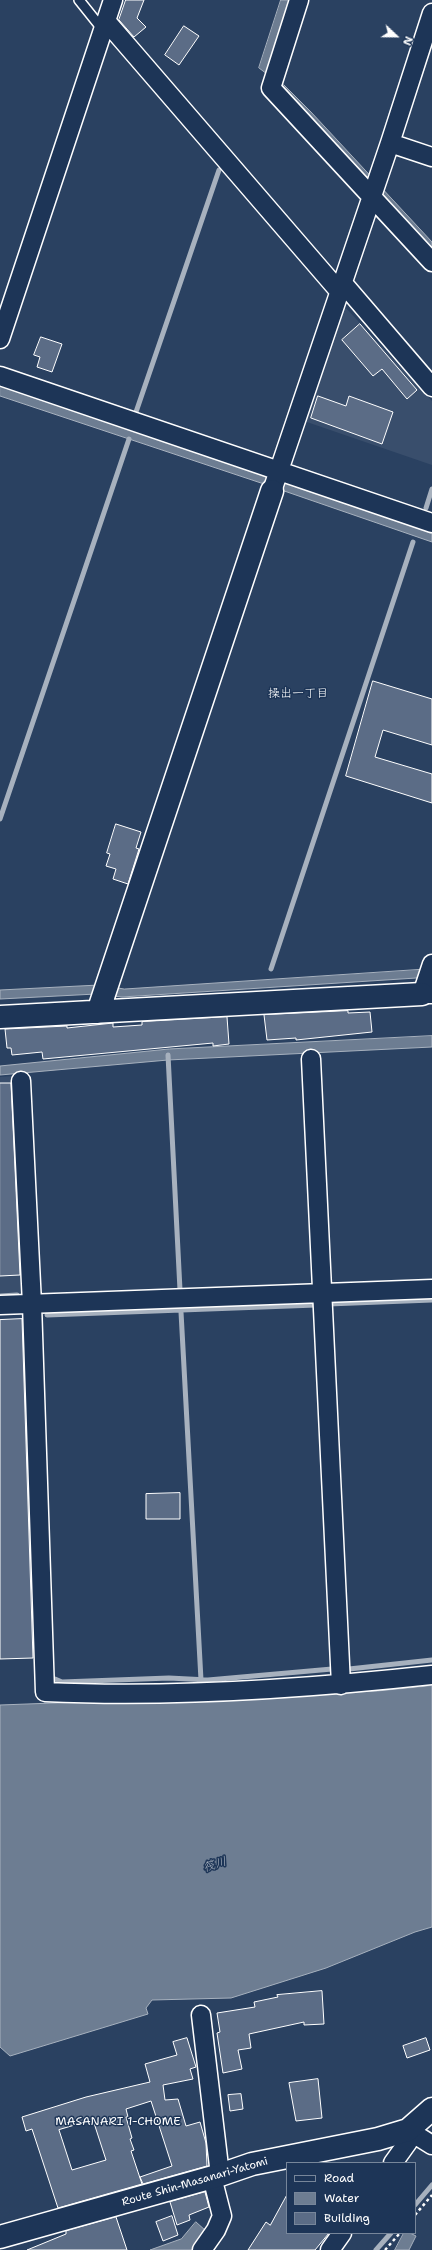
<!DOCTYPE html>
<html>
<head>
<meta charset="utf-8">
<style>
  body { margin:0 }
  #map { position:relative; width:432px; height:2250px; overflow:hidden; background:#2a4161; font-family:"Shantell Sans",sans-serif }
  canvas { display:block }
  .legend { position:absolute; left:286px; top:2162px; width:130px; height:72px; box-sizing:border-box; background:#1d3557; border:1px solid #77869a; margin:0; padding:5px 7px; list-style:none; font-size:12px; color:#fff }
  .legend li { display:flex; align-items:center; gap:8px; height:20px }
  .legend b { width:20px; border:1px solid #77869a }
  .north { position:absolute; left:376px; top:16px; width:40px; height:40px; -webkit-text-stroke:3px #1d3557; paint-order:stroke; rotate:112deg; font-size:11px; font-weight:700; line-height:16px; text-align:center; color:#fff }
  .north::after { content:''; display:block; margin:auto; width:14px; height:18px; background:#fff; clip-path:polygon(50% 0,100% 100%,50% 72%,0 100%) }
</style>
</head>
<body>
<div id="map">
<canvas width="432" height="2250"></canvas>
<ul class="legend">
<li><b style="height:5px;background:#1d3557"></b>Road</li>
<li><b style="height:11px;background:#6d7d92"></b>Water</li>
<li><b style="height:11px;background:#5b6c86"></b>Building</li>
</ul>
<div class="north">N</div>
</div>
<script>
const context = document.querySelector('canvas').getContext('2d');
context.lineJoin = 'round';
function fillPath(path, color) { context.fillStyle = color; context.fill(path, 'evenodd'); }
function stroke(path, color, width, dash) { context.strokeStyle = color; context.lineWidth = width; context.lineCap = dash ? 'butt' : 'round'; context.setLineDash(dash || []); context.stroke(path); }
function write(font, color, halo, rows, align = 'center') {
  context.font = font + ' "Shantell Sans","Klee One",sans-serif'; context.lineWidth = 3; context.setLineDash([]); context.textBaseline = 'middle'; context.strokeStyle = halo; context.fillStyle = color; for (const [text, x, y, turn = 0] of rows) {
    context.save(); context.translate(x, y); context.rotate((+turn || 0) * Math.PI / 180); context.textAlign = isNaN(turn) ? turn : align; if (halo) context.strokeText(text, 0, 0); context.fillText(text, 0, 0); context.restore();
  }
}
fillPath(new Path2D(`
  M346 308 432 401V465L304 421 341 311Z
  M14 1076 24 1297H19L18 1293H0V1077Z`), '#394e6c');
const water = new Path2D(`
  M281 0H292L267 74 259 68Z
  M284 85 311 112 432 242V254L280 89Z
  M0 384 432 531V542L264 484 0 396Z
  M432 969V977L122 997 96 994 0 999V990L99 985 124 989Z
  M432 1036V1047L168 1060 0 1075V1066L169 1049Z
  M432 1686V1927L415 1932 326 1968 231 1998 152 2000 146 2008 148 2014 10 2056 0 2047V1705L377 1691Z
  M196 2222 206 2231 192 2250H150L181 2239Z
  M404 2233H410L416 2236 409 2250H395Z`);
fillPath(water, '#6d7d92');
stroke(water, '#a7b1be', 1);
stroke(new Path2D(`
  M136 412 219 170
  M426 508 432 489
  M0 819 129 439
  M271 969 413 542
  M168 1055 180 1290
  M0 1296 17 1295
  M328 1304 432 1300
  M181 1312 201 1680
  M47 1315 316 1305
  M349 1669 432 1660
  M55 1679 62 1682 169 1678 208 1680 332 1669
  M415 2205 432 2185
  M376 2250 391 2233`), '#a7b1be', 5);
const building = new Path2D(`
  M126 0H144L137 18 146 27 134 37 119 20Z
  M184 26 199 36 179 65 165 55Z
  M360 324 417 390 407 399 382 369 373 376 342 340Z
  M41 337 62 344 52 372 37 367 40 357 34 355Z
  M318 396 346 406 349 396 393 412 382 444 311 418Z
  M373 681 432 699V745L383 730 375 757 432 774V803L346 776Z
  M116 824 141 832 136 848 139 849 128 884 113 879 116 869 106 866 110 854 107 853Z
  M348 1011V1013L370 1012 372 1032 296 1040V1038L267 1040 264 1015Z
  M227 1017 229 1044 213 1046V1043L43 1059 42 1052 12 1055 11 1048H7L5 1029 67 1026V1028L113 1023V1027L142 1025V1022Z
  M0 1083H11L20 1275 0 1276Z
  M22 1319 33 1658 0 1659V1320Z
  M180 1493V1519H146V1494Z
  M322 1991 324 2024 304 2025V2022L249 2034 251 2048 238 2050 242 2069 223 2073 217 2033 220 2032 217 2013 255 2007 254 2002 278 1997 277 1995Z
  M187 2038 196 2067 190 2069 193 2079 163 2085 165 2100 178 2099 186 2126 200 2122 206 2143 207 2166 143 2184 140 2177 172 2166 151 2101 126 2109 128 2117H126L132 2138 130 2139 134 2150 131 2151 142 2184 58 2208 32 2129 26 2131 22 2117 86 2097 150 2082 145 2064 177 2055 173 2042ZM93 2120 106 2160 72 2170 59 2130Z
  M426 2038 430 2050 407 2058 403 2046Z
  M318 2079 322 2118 296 2121 289 2083Z
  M241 2094 243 2109 230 2111 228 2095Z
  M205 2192 209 2207 189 2215 190 2220 177 2225 170 2202Z
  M287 2195V2233H329L315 2250H248L266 2222 270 2225Z
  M172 2216 178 2235 163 2241 156 2222Z
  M116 2217 127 2250H27L66 2234V2231Z`);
fillPath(building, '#5b6c86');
stroke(building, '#fff', 1);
const service = new Path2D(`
  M79 0 103 30`);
const minor = new Path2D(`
  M299 0 271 88 432 262
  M106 21 339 291
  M390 143 432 157
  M342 282 432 387
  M0 339 113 0
  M0 376 432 523
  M272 491 390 143 432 13
  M432 964 422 994H432
  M311 1059 341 1685
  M21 1081 32 1304 45 1692C173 1698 304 1689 432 1675
  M0 1305 432 1289
  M201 2015 220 2175
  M408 2130 432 2145
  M393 2163 408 2142V2130
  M202 2250 216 2230 222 2216 212 2177
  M330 2250 342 2233`);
const tertiary = new Path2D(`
  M98 1012 272 491
  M0 1017 422 994`);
const secondary = new Path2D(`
  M0 2237 220 2175 252 2164 378 2139 408 2130 432 2109`);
stroke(service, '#fff', 12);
stroke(minor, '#fff', 21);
stroke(tertiary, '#fff', 25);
stroke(secondary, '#fff', 25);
stroke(new Path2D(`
  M415 2215 432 2195
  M385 2250 400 2233`), '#fff', 2.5, [3, 3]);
stroke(service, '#1d3557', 9);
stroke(minor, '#1d3557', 18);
stroke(tertiary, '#1d3557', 22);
stroke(secondary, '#1d3557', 22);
write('11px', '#fff', '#1d3557', [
  ["Route Shin-Masanari-Yatomi",195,2182,-16]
]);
write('12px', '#fff', '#1d3557', [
  ["操出一丁目",298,694],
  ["MASANARI 1-CHOME",118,2122]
]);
write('italic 12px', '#b6bec8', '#1d3557', [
  ["筏川",215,1865,-18]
]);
</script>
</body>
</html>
